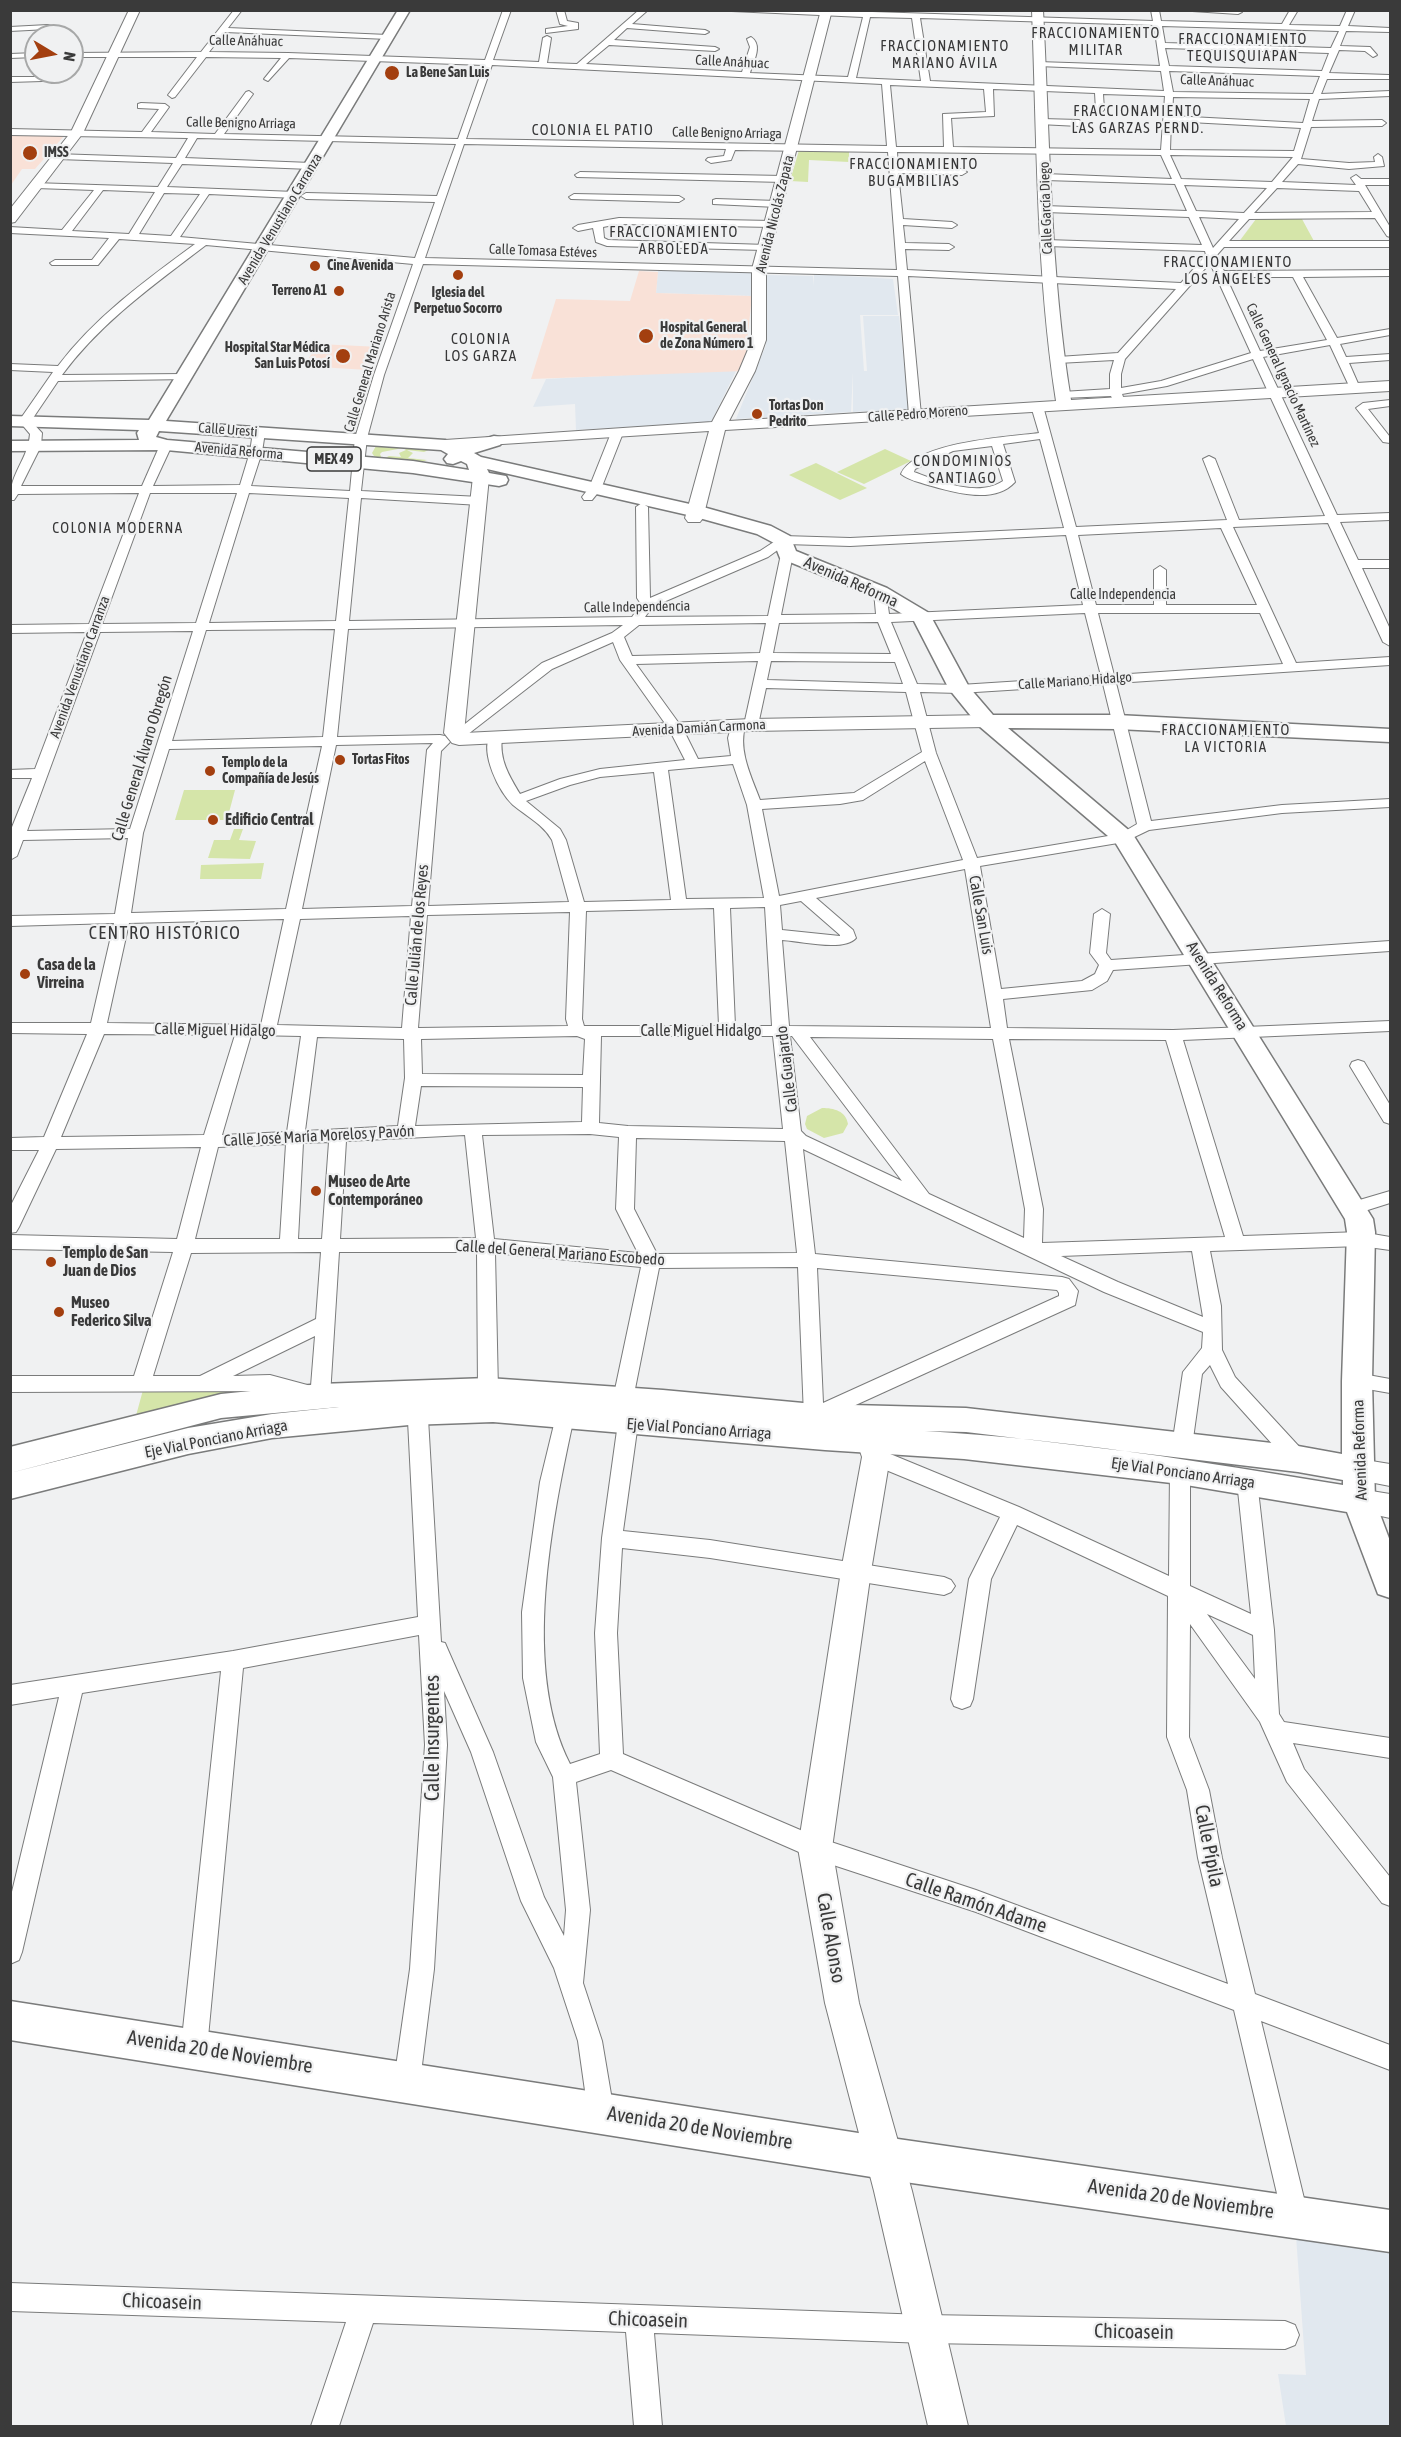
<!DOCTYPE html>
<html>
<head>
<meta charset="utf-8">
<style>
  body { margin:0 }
  #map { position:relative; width:1401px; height:2437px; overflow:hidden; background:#f0f1f2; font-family:"Asap Condensed",sans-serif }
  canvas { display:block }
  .frame { position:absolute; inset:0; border:12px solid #3a3a3a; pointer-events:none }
  .north { position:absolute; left:24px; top:24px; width:60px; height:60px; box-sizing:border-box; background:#f0f1f2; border:2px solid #a7a8a8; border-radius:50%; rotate:100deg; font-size:16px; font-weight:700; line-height:24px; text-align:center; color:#3a3a3a }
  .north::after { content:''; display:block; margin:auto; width:21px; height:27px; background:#a33f0f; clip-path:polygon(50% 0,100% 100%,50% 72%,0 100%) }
</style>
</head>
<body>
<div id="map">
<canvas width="1401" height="2437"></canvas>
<div class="frame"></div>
<div class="north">N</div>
</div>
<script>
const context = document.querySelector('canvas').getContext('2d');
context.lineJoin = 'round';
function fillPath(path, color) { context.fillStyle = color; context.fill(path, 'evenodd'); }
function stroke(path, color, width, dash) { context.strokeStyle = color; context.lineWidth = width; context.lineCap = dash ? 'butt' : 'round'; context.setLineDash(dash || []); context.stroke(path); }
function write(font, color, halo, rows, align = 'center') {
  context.font = font + ' "Asap Condensed",sans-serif'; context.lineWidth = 4.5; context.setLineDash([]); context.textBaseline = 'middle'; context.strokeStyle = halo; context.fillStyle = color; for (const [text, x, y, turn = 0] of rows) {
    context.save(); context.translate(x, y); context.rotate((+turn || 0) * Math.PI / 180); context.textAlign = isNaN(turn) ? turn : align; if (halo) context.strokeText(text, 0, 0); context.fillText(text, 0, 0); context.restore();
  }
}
fillPath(new Path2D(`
  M658 270 751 273 752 296 656 293Z
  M814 274 893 279 898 315H860L864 371H867L863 316H899L909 409 853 412V372L851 412 736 419 766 345V275L813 276 814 286Z
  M721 370 736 371 711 422 576 430 575 404 533 407 546 379Z
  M1296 2236 1390 2251V2426H1286L1278 2374 1306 2375Z`), '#e1e8ef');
fillPath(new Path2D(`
  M11 135 64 136 35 169H22L11 185Z
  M639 271 658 272 656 293 752 296 744 371 531 379 556 299 630 301Z
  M319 344 380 347 371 369 368 370 303 366Z`), '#f9e1d7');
fillPath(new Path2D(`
  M799 150 849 152V162L809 160 808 182 790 181Z
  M1256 219H1302L1315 243H1238Z
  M376 446 431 449 424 452 407 450 413 453 408 458 427 460 421 462 385 458 389 456 401 457 399 453 406 450 403 448 382 452 380 454 382 459 374 456 372 453Z
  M885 449 911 461 864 484 837 472Z
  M816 463 867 488 840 500 789 475Z
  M184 790H235L227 820H175Z
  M234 829H243L239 840 256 841 250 859 208 858 214 840H230Z
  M264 863 261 879H200L201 865Z
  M822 1108C834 1108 846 1111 848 1124L843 1133 824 1138 807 1129 805 1124 807 1116Z
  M243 1388 242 1392 134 1423 143 1390Z`), '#d5e5a9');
const street = new Path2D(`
  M234 10H242L228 28 388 35 392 37 388 39 225 32 209 52 288 53 485 60 503 10H511L493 60 539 62 543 38 547 36 551 38 547 63 577 64 639 10H648L632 24 705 30 709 32 705 34 627 28 614 40 715 47 719 49 715 51 609 45 586 64 742 72 750 47 747 39 751 37C763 45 754 60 750 73L848 77 863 17 710 10H810L1153 21 1151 10H1159L1161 21 1282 24 1290 10H1298L1289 25 1340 26 1347 10H1355L1348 26 1390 28V32L1346 31 1340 46 1370 47 1377 55 1373 57 1365 51 1339 50 1329 73 1389 75 1390 79H1327L1321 94 1390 91V96L1319 99 1312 121 1382 120 1386 123 1382 126 1311 127 1301 159 1349 163 1375 162 1374 157 1378 154 1382 157 1384 166 1349 169 1298 164 1282 182 1356 185 1351 178 1356 175 1361 179H1390V185H1365L1390 227V237L1387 236 1375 218 1249 219 1229 241H1390V247H1224L1216 256 1224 271 1390 270V276L1303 277 1337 338 1390 329V335L1340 344 1346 357 1390 354V360L1349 363 1360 388 1359 390 1355 391 1350 388 1330 345 1263 357 1337 515 1390 513V520L1340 522 1358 560H1390V568H1362L1390 629V646L1383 642 1328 523 1233 527 1296 663 1390 657V665L1116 683 1151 821 1282 805 1390 799V807L1282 813 1149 830 1124 842 980 866 1001 989 1082 981 1095 974 1099 965 1090 953 1094 914 1102 909 1110 914 1106 953 1111 960 1390 941V951L1113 970 1107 981 1092 990 1003 999 1007 1028 1173 1030 1390 1021V1031L1183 1040 1243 1236 1361 1232 1390 1237V1250L1361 1246 1210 1251 1221 1306 1222 1350 1235 1377 1305 1453 1308 1459 1305 1465 1298 1467 1291 1465 1221 1387 1210 1365 1202 1374 1192 1446 1189 1452 1182 1454 1175 1452 1172 1446 1183 1372 1202 1348 1203 1332 1104 1292 803 1149 815 1254 1062 1277 1069 1279 1078 1291 1075 1305 814 1424 807 1421 804 1416 798 1267 659 1268 633 1399 630 1404 623 1407 616 1404 613 1399 641 1267 495 1253 498 1390 495 1395 488 1398 481 1395 478 1390 477 1252H339L330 1396 327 1401 320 1404 270 1391 10 1392V1376H134L173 1252 10 1249V1235L177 1239 201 1147 56 1149 19 1227 16 1232 10 1233V1207L39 1150H10V1138L44 1137 87 1034 10 1033V1023H91L114 923 10 926V916L115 914 128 838 23 840 17 856 10 860V832L32 778H10V770L35 769 87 632 10 633V625L89 624 139 493 18 494 14 500H10C10 472 28 460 30 434L19 421 53 372 10 370V364L58 366C95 317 146 280 195 244L119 239 98 265H52L50 263 55 260H92L109 238 10 233V227L62 230 94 190 36 188 33 187V183L158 187 173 163 58 159 54 156 55 154 176 158 188 138 10 135V129L142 132 159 109 138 108V104L141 103 165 104 169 107 151 132 215 134 246 92 249 91 253 94 224 134 458 139 484 65 289 58 268 81 264 79 281 58 206 57 175 97 172 98 168 95 197 57H72V53L201 52ZM870 17 912 18 921 81 856 78ZM920 18 1154 25 1160 66 1038 62 1034 64 1038 66 1161 71 1164 91 930 81ZM1162 26 1339 31 1331 48 1165 43ZM1165 48 1329 53 1322 71 1169 66ZM492 65 882 84 887 146 466 139ZM1169 71 1320 76 1313 94 1173 92ZM890 85 984 89 986 112 943 114 944 147H896ZM993 89 1095 93 1096 110 1100 113 1104 110 1103 94 1165 96 1161 150 953 147 951 118 994 116ZM1173 97 1310 99 1303 123 1172 116ZM1171 121 1301 128 1294 151 1170 150ZM197 138 456 144 437 196 306 193 301 196 306 199 435 202 415 258 180 237 209 194 295 198 300 195 295 192 167 187 182 164 311 169 316 166 311 163 185 158ZM464 144 726 149 724 156 708 158 706 160 711 163 731 160 735 150 888 152 897 270 425 258ZM897 152 1161 155 1172 179 1045 174 1040 177 1045 180 1175 184 1187 211 1045 206 1040 209 1045 212 1189 217 1202 245 1046 240 1041 243 1046 246 1205 251 1206 255 1181 283 907 270 905 249 949 250 954 247 949 244 905 243 903 225 952 228 957 225 952 222 903 219 898 173 962 175 967 172 962 169 898 167ZM1170 155 1293 157 1272 182 1181 179ZM1184 185 1267 188 1244 213 1196 211ZM1277 188 1359 191 1372 212 1254 213ZM103 190 155 192 129 234 72 231ZM164 193 200 194 171 236 139 234ZM1199 217 1239 219 1213 248ZM206 245 413 264 374 375 355 438 350 491 251 486 262 452 265 432 259 429 253 432 250 452 240 485 153 486 172 445 166 442 160 445 142 486H21L41 446 42 433 31 421 58 381 189 379V375L185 374 62 375C101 322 155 284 206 245ZM1210 263 1251 353 1161 381 1121 388V374L1125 359ZM423 264 898 276 909 415 915 418 921 415 908 276 1176 289 1118 353 1058 357 1053 360 1058 363 1114 360 1110 374V389L1062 392 1056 395 1062 398 1111 396 1115 404 1119 405 1125 402 1122 394 1167 386 1253 359 1325 516 1239 520 1215 459 1209 456 1203 459 1227 520 1076 527 1043 406 1037 403 1031 406 1039 433C1007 437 915 442 901 474 908 480 919 482 928 485 953 492 994 505 1015 482L1003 444 1040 439 1064 528 850 538 783 536 760 551 650 598 648 507 642 503 636 507 637 598 641 604 632 617 349 621 361 498 480 505 486 501 480 497 361 491 367 438 384 375ZM1226 277H1293L1327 340 1260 351ZM992 446 1003 481C978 498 939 481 914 472L915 469 953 451ZM150 493H237L196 623 102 624ZM249 493 349 498 336 621 209 623ZM1221 528 1257 605H1166V570L1160 566 1154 570V605H1096L1078 535ZM1066 535 1083 605 889 614 886 592 880 588 874 592 876 614 781 615 793 554 787 550 781 554 768 616 645 617 652 607 768 557 786 544 850 546ZM1085 613 1101 676 960 685 917 684 891 622ZM1098 613H1260L1283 664 1114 675ZM878 622 891 654 773 653 779 623ZM766 623 760 653 632 656 624 637 639 625ZM623 625 612 633 542 663 451 735 458 739 463 738 552 669 613 642 620 660 669 729 685 760 600 769 560 779 520 794C509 776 499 759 502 738L495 734 490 735C480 753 499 792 513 805 526 816 543 824 552 840L569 902 428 906 441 751 450 742 445 736 440 735 337 737 348 629ZM335 629 323 737 172 741 206 630ZM193 631 130 829 27 831 100 632ZM758 661 744 725 746 728H756L758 725 766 688 906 692 922 752 854 793 760 800C752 778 738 751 745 727L743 724 738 723 731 727 728 738 731 756 698 759 683 729 636 664ZM771 661 895 662 903 684 767 680ZM1103 684 1137 824 1120 834 977 858 936 753 920 692 960 693ZM433 743 427 750 412 906 302 909 336 745ZM322 746 286 909 131 913 143 833 169 749ZM925 761 963 860 779 896 762 809 840 804 863 800ZM733 764 747 805 764 898 686 899 668 770ZM654 772 671 900 584 902 566 840 560 829 526 801 570 785 600 777ZM965 869 991 1028 789 1026 782 940C800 941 844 952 856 938L853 930 816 898ZM801 901 840 935V936L782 930 780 905ZM765 907 772 1026H735L730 908ZM714 908 719 1026H584L582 1019 586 911ZM570 912 566 1019 568 1026 418 1028 427 915ZM411 916 402 1028 277 1025 300 919ZM284 919 261 1025 107 1023 129 923ZM104 1034 235 1035 204 1135 61 1137ZM251 1035 301 1036 287 1132 222 1135ZM577 1036 585 1039 583 1075 422 1074 421 1039ZM601 1036H773L783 1129 628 1126 599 1123ZM790 1036H792L902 1181 806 1136 801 1131ZM317 1037 404 1039 405 1078 398 1126 305 1131ZM810 1037 993 1039 1025 1209 1024 1238 929 1194ZM1009 1039 1166 1040 1225 1237 1042 1243 1043 1209ZM421 1086 583 1087 582 1122 415 1126ZM590 1134 619 1137 616 1209 638 1253 494 1239 482 1135ZM465 1135 476 1238 340 1239 346 1141ZM636 1138 785 1141 797 1253 657 1254 634 1209ZM329 1142 322 1239H298L303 1143ZM286 1144 280 1239H195L218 1147ZM1192 1251 1203 1317 1118 1282 1061 1256ZM321 1252 316 1319 200 1376H153L191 1253ZM817 1268 1057 1290 1059 1293V1296L823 1403ZM315 1336 311 1386 270 1375 233 1376Z
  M556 10H564L567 21 578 23V29L546 33V29L568 26 560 24Z
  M1177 10H1241L1242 12 1238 14Z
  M48 25 56 28 55 36H47L48 29 10 31V27Z
  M36 53V57L10 58V54Z
  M10 77H42L46 79 42 81 10 82Z
  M1042 119 1079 120 1083 123 1079 126 1039 124V120Z
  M580 172 783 176 788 179 783 182 577 177 575 175Z
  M574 194 679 196 684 199 679 202 571 199 569 197Z
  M716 199 777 201 782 204 777 207 713 204V200Z
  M619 218 772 221 777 224 772 227 619 224 603 227 604 238 608 240 767 245 769 247 764 250 607 246 596 242 593 228 578 231 573 228 578 225Z
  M1390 400V406L1368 409 1390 437V443L1383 442 1356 408 1363 403Z
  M617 430 623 433 601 489 592 500H584L582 497 589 488 611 433Z
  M1358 1060 1364 1062 1390 1105V1124L1384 1122 1350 1066 1352 1062Z
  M1390 1191V1203L1352 1215 1346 1214 1343 1209 1346 1204Z
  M1357 1373 1390 1379V1393L1350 1386 1347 1381 1350 1376Z
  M417 1393 424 1396 427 1401 441 1642 445 1643 448 1650 493 1752 544 1897 564 1936 566 1910 553 1777 536 1742 523 1678 522 1612 540 1482 557 1412 564 1409 571 1412 574 1417C552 1519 521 1668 570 1764L600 1754 595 1633 602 1538 618 1423 621 1417 628 1415 635 1417 638 1423 623 1531 710 1540 944 1577 951 1580 955 1586 951 1592 944 1595 710 1558 622 1548 617 1633 623 1754 819 1838 976 1890 1228 1984 1198 1858 1187 1790 1167 1737 1168 1596 1017 1525 991 1579 973 1699 970 1706 962 1709 954 1706 951 1699 969 1579 1000 1517 869 1463 866 1457 869 1451 876 1449 883 1451 1019 1507 1169 1576 1170 1471 1173 1465 1180 1463 1187 1465 1190 1471V1586L1251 1614 1237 1481 1240 1475 1247 1473 1254 1475 1257 1481 1274 1630 1279 1714 1284 1722 1390 1738V1758L1293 1743 1304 1769 1390 1877V1906L1382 1903 1287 1782 1260 1722 1190 1624 1189 1737 1209 1790 1222 1858 1255 1994 1390 2045V2070L1261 2021 1308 2215 1304 2224 1295 2228 1286 2224 1282 2215 1234 2010 976 1912 815 1859 611 1770 576 1782 590 1910 583 1983 602 2041 614 2112 610 2121 601 2125 592 2121 588 2112 578 2041 554 1968 521 1901 471 1752 444 1691 447 1745 434 1969 420 2081 416 2090 407 2094 398 2090 394 2081 410 1969 425 1745 419 1635 243 1668 207 2048 203 2057 194 2061 185 2057 181 2048 221 1671 82 1693 22 1952 19 1960 10 1964V1900L59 1697 10 1705V1685L233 1651 418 1617 407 1401 410 1396ZM1207 1614 1253 1635 1255 1679Z
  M10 2283 926 2315 1285 2321 1295 2325 1299 2335 1295 2345 1285 2349 926 2343 654 2333 662 2426H634L626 2332 373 2323 339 2426H311L346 2322 10 2311Z`);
const secondary = new Path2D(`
  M129 10H140L83 133 15 222 10 223V209L71 132Z
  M821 10H832L766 269V340L755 371 729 421 1056 401C1036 272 1037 141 1032 10H1043C1050 141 1050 271 1071 400L1390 381V391L725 430 703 518 700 522H688L685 518 709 431 439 448 437 445 445 440 712 422 739 371 752 340V269Z
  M481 472 489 477 464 733 751 719 987 715 994 717 997 721 994 725 987 727 751 731 459 745 452 743 444 733 473 477Z
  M871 1431 881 1434 890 1457 871 1571 832 1848 859 2003 912 2191 968 2426H928L874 2191 825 2003 798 1848 841 1571 862 1457 857 1442 861 1434Z
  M1359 1459 1390 1464V1486L1349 1478 1345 1470 1349 1462Z
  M1359 1489 1390 1494V1518L1349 1509 1345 1501 1349 1493Z`);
const primary = new Path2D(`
  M398 10H410L166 421 445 440 460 446 494 436 500 437 503 441 500 445 474 453 481 457 703 507 771 526 790 536 796 551 887 588 929 613 969 687 993 715H1117L1390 729V742L1117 729 1008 728 1132 833 1373 1219 1375 1232 1372 1381 1375 1501 1390 1541V1598L1378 1594 1347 1512 1180 1484 964 1459 825 1450 493 1422 409 1425 272 1438 188 1454 10 1499V1473L188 1428 272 1414 339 1407 221 1418 10 1473V1447L221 1394 320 1384 488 1378 663 1390 814 1404 966 1408 1298 1446 1342 1454V1381L1347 1232 1345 1219 1115 842 979 726 949 689 914 621 873 596 780 558 774 543 757 534 692 516 487 469 489 473 506 476 508 480 506 484 499 486 413 473 166 450 10 451V441L139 440 137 433 139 430 10 426V416L149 420ZM159 431 441 450 448 454 444 459 447 463 453 464 461 461 467 464 469 470 413 461 167 440 156 437ZM925 1431 966 1432 1298 1472 1343 1480V1485C1204 1462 1065 1439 925 1431Z
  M10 2001 884 2137 1390 2210V2252L884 2179 10 2040Z`);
stroke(street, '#7a7b7b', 2);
stroke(secondary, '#7a7b7b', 2);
stroke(primary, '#7a7b7b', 3);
fillPath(street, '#fff');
fillPath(secondary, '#fff');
fillPath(primary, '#fff');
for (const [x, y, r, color] of [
  [392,73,8,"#a33f0f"],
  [30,153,8,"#a33f0f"],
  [315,266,6,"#a33f0f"],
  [458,275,6,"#a33f0f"],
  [339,291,6,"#a33f0f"],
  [646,336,8,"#a33f0f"],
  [343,356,8,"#a33f0f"],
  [757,414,6,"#a33f0f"],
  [340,760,6,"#a33f0f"],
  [210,771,6,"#a33f0f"],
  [213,820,6,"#a33f0f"],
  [25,974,6,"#a33f0f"],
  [316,1191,6,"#a33f0f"],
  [51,1262,6,"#a33f0f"],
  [59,1312,6,"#a33f0f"]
]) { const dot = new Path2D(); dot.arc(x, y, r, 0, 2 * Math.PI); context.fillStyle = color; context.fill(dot); stroke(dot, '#f0f1f2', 2); }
write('14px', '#3a3a3a', '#f0f1f2', [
  ["Calle Anáhuac",246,41,1],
  ["Calle Anáhuac",732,62,3],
  ["Calle Anáhuac",1217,81,2],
  ["Calle Benigno Arriaga",241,123,1],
  ["Calle Benigno Arriaga",727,133,1],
  ["Calle García Diego",1046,208,-92],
  ["Avenida Nicolás Zapata",775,214,-76],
  ["Avenida Venustiano Carranza",280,219,-59],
  ["Calle Tomasa Estéves",543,251,2],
  ["Calle General Mariano Arista",370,362,-73],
  ["Calle General Ignacio Martínez",1283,375,65],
  ["Calle Pedro Moreno",918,414,-4],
  ["Calle Uresti",228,430,4],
  ["Avenida Reforma",239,451,5],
  ["Calle Independencia",1123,595],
  ["Calle Independencia",637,607,-1],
  ["Avenida Venustiano Carranza",80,667,-70],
  ["Calle Mariano Hidalgo",1075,681,-4],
  ["Avenida Damián Carmona",699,728,-3]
]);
write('bold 14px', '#3a3a3a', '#f0f1f2', [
  ["La Bene San Luis",406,73],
  ["IMSS",44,153],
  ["Cine Avenida",327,266],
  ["Terreno A1",327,291,"right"],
  ["Iglesia del",458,293,"center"],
  ["Perpetuo Socorro",458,309,"center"],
  ["Hospital General",660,328],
  ["de Zona Número 1",660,344],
  ["Hospital Star Médica",330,348,"right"],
  ["San Luis Potosí",330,364,"right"],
  ["Tortas Don",769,406],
  ["Pedrito",769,422],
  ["Tortas Fitos",352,760],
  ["Templo de la",222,763],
  ["Compañía de Jesús",222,779]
], 'left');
context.letterSpacing = '1.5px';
write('15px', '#383839', '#f0f1f2', [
  ["FRACCIONAMIENTO",1096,33],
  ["MILITAR",1096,50],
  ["FRACCIONAMIENTO",1243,39],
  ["TEQUISQUIAPAN",1243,56],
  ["FRACCIONAMIENTO",945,46],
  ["MARIANO ÁVILA",945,63],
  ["FRACCIONAMIENTO",1138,111],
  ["LAS GARZAS PERND.",1138,128],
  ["COLONIA EL PATIO",593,130],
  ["FRACCIONAMIENTO",914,164],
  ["BUGAMBILIAS",914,181],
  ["FRACCIONAMIENTO",674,232],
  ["ARBOLEDA",674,249],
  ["FRACCIONAMIENTO",1228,262],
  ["LOS ÁNGELES",1228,279],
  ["COLONIA",481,339],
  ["LOS GARZA",481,356],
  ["CONDOMINIOS",963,461],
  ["SANTIAGO",963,478],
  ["COLONIA MODERNA",118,528],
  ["FRACCIONAMIENTO",1226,730],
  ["LA VICTORIA",1226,747]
]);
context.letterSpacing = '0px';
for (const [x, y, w] of [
  [334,459,54]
]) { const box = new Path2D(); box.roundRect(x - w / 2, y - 12, w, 24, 4.5); context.fillStyle = '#f0f1f2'; context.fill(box); stroke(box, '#3a3a3a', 1.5); }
write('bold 15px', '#3a3a3a', null, [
  ["MEX 49",334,459]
]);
write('16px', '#3a3a3a', '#f0f1f2', [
  ["Avenida Reforma",851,582,24],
  ["Calle General Álvaro Obregón",142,758,-73],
  ["Calle San Luis",981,915,80],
  ["Calle Julián de los Reyes",417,935,-85],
  ["Avenida Reforma",1217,986,58],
  ["Calle Miguel Hidalgo",215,1030,1],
  ["Calle Miguel Hidalgo",701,1031],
  ["Calle Guajardo",787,1069,-97],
  ["Calle José María Morelos y Pavón",319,1136,-3],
  ["Calle del General Mariano Escobedo",560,1253,4],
  ["Eje Vial Ponciano Arriaga",699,1429,4],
  ["Eje Vial Ponciano Arriaga",216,1439,-11],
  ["Avenida Reforma",1360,1450,-92],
  ["Eje Vial Ponciano Arriaga",1183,1473,8]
]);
write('bold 16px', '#3a3a3a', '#f0f1f2', [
  ["Edificio Central",225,820],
  ["Casa de la",37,965],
  ["Virreina",37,983],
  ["Museo de Arte",328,1182],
  ["Contemporáneo",328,1200],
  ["Templo de San",63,1253],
  ["Juan de Dios",63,1271],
  ["Museo",71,1303],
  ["Federico Silva",71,1321]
], 'left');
context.letterSpacing = '1.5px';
write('18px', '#383839', '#f0f1f2', [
  ["CENTRO HISTÓRICO",165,933]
]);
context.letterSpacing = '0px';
write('20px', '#3a3a3a', '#f0f1f2', [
  ["Calle Insurgentes",433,1738,-90],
  ["Calle Pípila",1209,1846,79],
  ["Calle Ramón Adame",976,1903,19],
  ["Calle Alonso",831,1938,80],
  ["Avenida 20 de Noviembre",220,2052,9],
  ["Avenida 20 de Noviembre",700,2128,9],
  ["Avenida 20 de Noviembre",1181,2199,8],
  ["Chicoasein",162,2302,2],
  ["Chicoasein",648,2320,2],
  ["Chicoasein",1134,2332,1]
]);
</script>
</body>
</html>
